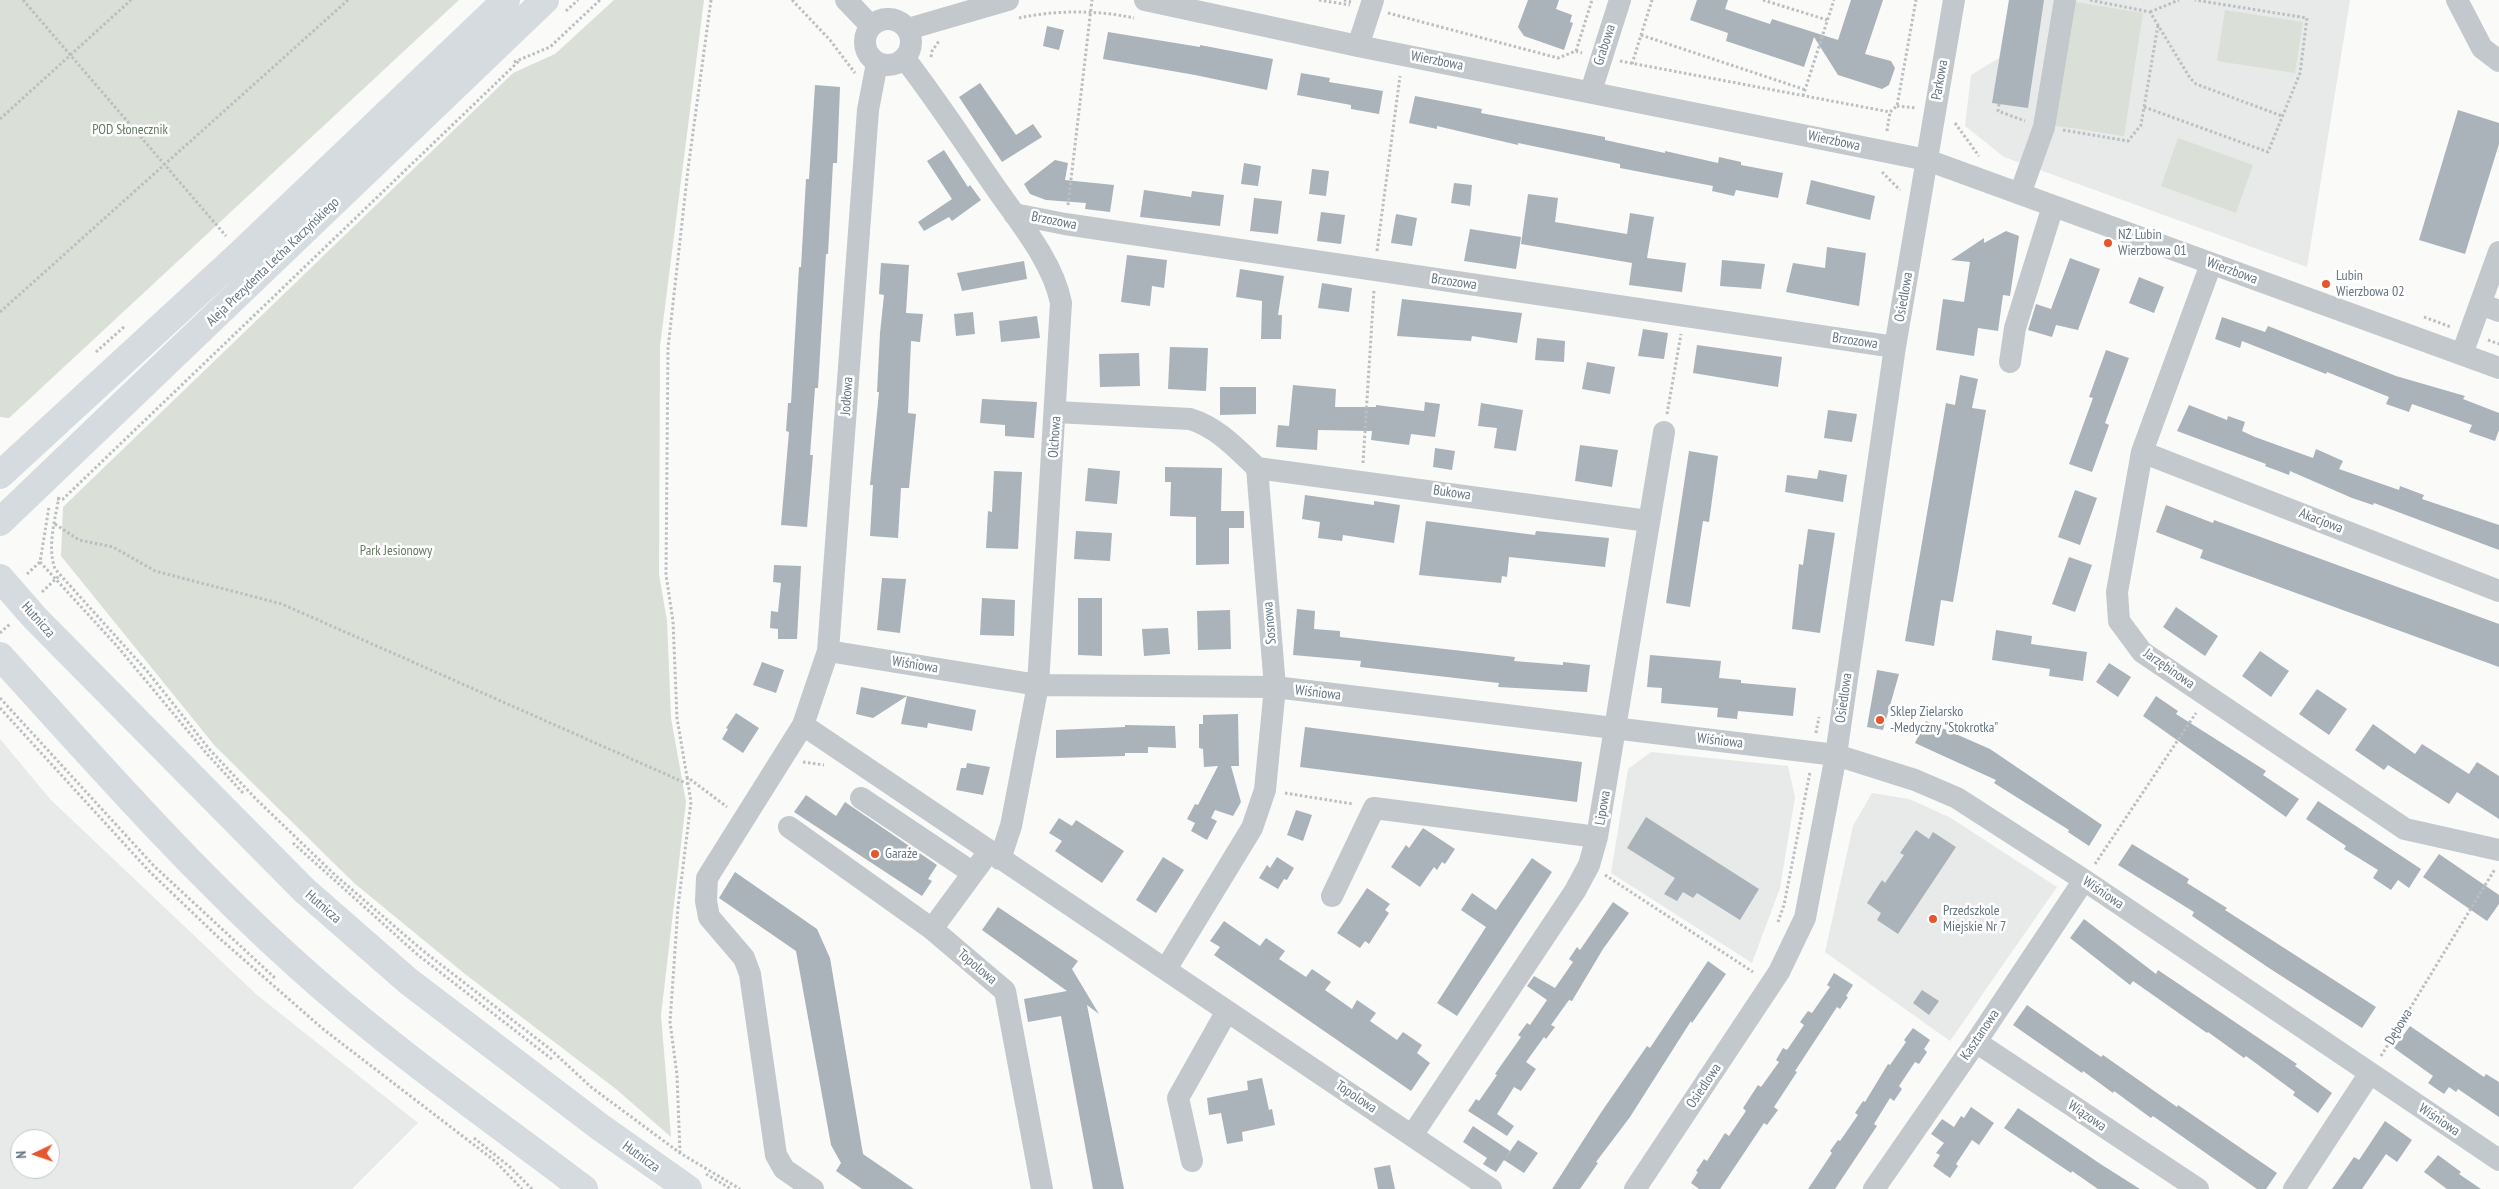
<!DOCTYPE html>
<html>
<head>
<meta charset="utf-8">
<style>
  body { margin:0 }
  #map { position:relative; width:2499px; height:1189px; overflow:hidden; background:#fafaf8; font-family:"PT Sans Narrow",sans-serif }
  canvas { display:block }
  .north { position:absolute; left:10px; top:1129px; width:50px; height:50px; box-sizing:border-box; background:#fff; border:1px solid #c1c8cd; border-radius:50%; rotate:267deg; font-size:14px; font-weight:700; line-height:20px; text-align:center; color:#657683 }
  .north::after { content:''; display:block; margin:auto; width:18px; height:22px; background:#e4572e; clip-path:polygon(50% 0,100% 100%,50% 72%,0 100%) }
</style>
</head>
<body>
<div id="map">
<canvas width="2499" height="1189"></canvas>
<div class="north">N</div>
</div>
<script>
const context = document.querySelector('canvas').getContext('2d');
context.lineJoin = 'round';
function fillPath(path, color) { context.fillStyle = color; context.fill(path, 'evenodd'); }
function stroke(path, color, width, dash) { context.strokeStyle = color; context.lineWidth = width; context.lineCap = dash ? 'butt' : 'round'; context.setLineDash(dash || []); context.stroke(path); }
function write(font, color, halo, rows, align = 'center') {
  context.font = font + ' "PT Sans Narrow",sans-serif'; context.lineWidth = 5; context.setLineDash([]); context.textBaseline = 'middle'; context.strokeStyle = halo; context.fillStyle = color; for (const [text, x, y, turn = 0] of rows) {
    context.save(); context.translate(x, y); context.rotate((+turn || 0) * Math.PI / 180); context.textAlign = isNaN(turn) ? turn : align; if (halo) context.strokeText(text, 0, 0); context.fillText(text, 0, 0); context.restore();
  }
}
fillPath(new Path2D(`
  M2009 0H2350L2307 267 2004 157 1965 126 1971 75 1999 58Z
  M0 739 51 800 257 995 418 1123 352 1189H0ZM20 1139H50V1169H20Z
  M1651 752 1788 766 1795 797 1780 888 1752 963 1611 873 1628 769Z
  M1872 793 1909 799 1951 818 2057 887 1950 1041 1825 952 1853 826Z`), '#e8e9e9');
fillPath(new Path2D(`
  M0 0H459L9 418 0 417Z
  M614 0H704L660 346 659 574 667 621 671 718 686 802 661 1015 671 1137 616 1089 465 974 354 883 215 746 61 556 63 507 513 73 555 54Z
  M2070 1 2143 13 2124 136 2051 125Z
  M2225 10 2303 22 2295 73 2217 61Z
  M2178 138 2253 165 2236 213 2161 186Z`), '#dadfd7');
fillPath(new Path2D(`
  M1528 0H1559L1556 9 1572 15 1570 22 1573 23 1564 50 1524 36 1518 27Z
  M1697 0H1728L1725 9 1770 24 1772 19 1838 40 1851 0H1883L1865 54 1891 61 1895 68 1889 85 1882 89 1838 75 1814 37 1804 67 1726 41 1728 33 1690 20Z
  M2009 0H2044L2028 108 1992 103Z
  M1047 26 1064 30 1059 50 1043 46Z
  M1108 32 1200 47V45L1273 59 1267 90 1195 75 1103 59Z
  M1301 73 1330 78 1329 82 1383 91 1379 114 1351 109V105L1297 95Z
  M980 83 1016 135 1033 124 1042 137 1002 162 959 97Z
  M815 85 840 87 837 163H833L828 254H826L818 388H815L810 455H813L807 527 781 525 789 432 786 431 788 403H791L799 267H801L806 179H809Z
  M1415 96 1482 109 1481 113 1605 137V140L1665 153V151L1718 163 1719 157 1741 162V165L1783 173 1778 198 1736 190 1734 196 1712 191 1713 186 1620 168V164L1518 143V145L1437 126V129L1409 123Z
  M2458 110 2499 123V144L2465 254 2419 240Z
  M944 150 968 187 970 185 981 200 952 221 949 217 924 231 918 222 952 199 927 161Z
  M1055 160 1068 163 1065 180 1114 185 1110 212 1085 209 1086 203 1046 200 1030 194 1024 184Z
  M1244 163 1261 166 1258 186 1241 184Z
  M1312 169 1329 171 1326 196 1309 194Z
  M1811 180 1875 196 1870 220 1806 204Z
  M1454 183 1472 185 1470 206 1451 203Z
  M1144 190 1191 197 1192 191 1224 195 1220 226 1140 217Z
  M1528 194 1558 198 1555 222 1627 234 1630 213 1654 217 1647 258 1686 263 1682 292 1629 285 1632 263 1521 244Z
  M1254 198 1282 201 1278 234 1250 231Z
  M1321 212 1345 215 1341 244 1317 241Z
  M1396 214 1417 218 1412 246 1391 243Z
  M1470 229 1521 237 1516 269 1464 261Z
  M2006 231 2019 236 2010 296 2003 295 1998 331 1978 328 1974 356 1936 350 1943 299 1964 302 1970 262 1951 260 1984 238V243Z
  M1827 247 1866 253 1859 306 1786 292 1793 263 1825 268Z
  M1127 255 1167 260 1164 288 1152 286 1150 306 1121 302Z
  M2070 258 2100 269 2078 330 2056 325 2052 337 2028 330 2036 304 2051 309Z
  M1722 260 1765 264 1761 289 1720 286Z
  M1024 261 1027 279 962 291 957 273Z
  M881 263 909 265 906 313 923 314 920 342 911 341 908 413 916 414 909 488H901L898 538 870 536 873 485H870L879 392H877L880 333 884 295 879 294Z
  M1240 269 1284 276 1278 315H1282L1281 339H1261L1262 301 1236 297Z
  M2139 277 2164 287 2154 313 2129 303Z
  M1322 283 1352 288 1349 312 1318 308Z
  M1402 299 1522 313 1517 343 1472 336 1471 341 1397 336Z
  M973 312 975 334 956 336 954 314Z
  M1037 316 1040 338 1001 342 999 321Z
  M2222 317 2265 332 2268 326 2396 376 2465 396 2463 399 2499 413V430L2495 441 2469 432 2472 425 2412 404 2409 412 2386 404 2389 397 2327 372 2326 374 2242 341 2240 348 2215 339Z
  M1643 329 1668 333 1664 359 1638 356Z
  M1537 338 1565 341 1564 362 1535 360Z
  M1697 345 1782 357 1778 387 1693 373Z
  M1170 347 1208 348 1206 391 1168 389Z
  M2106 350 2129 358 2105 423 2109 425 2092 472 2069 464 2093 398 2089 397Z
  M1139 353 1140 386 1100 387 1099 354Z
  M1587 362 1615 367 1610 394 1582 389Z
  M1960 375 1978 379 1972 408 1986 410 1953 602 1941 600 1934 646 1905 641 1946 403 1955 405Z
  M1293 385 1336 389 1335 407H1376V405L1424 411 1425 402 1440 404 1435 437 1411 434 1409 445 1371 440 1372 431 1318 430 1317 450 1276 447 1278 425 1289 426Z
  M1220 387H1256V414L1220 415Z
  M982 399 1037 402 1034 438 1005 436V425L980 423Z
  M1481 403 1523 410 1516 451 1494 448 1497 428 1478 426Z
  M2189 405 2227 420 2228 416 2245 422 2242 431 2255 437 2313 458 2316 449 2343 461 2339 469 2399 490 2400 486 2424 495 2422 499 2499 525V550L2374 503 2373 505 2352 498 2290 471 2289 475 2265 466 2266 464 2177 431Z
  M1828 410 1857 414 1852 442 1824 438Z
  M1580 445 1618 450 1612 487 1575 481Z
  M1435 448 1455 451 1452 470 1433 467Z
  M1689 451 1718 456 1709 522 1703 521 1690 607 1666 603Z
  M1165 467 1222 468 1221 511H1244V528H1229V564L1196 565V517L1170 516 1171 482H1165Z
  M1088 468 1120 471 1117 504 1085 501Z
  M1819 470 1847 475 1843 502 1785 492 1787 475 1817 479Z
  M994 471 1022 472 1018 549 986 548 988 511 992 512Z
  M2075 490 2097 498 2080 545 2058 537Z
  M1305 495 1374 505V501L1400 505 1394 543 1343 535 1342 541 1318 538 1320 522 1302 519Z
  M2166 505 2213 523 2214 520 2499 624V667L2200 558 2203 550 2156 532Z
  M1426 521 1535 535 1536 531 1609 538 1605 567 1509 557 1507 577 1502 576 1501 583 1419 575Z
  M1808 529 1835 533 1820 633 1792 629 1799 564 1803 565Z
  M1076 531 1112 533 1110 561 1074 559Z
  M2069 557 2092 565 2075 612 2052 604Z
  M774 565 801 566 797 639H778V629L770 628 771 611 778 612 781 583 773 582Z
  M882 578 906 579 900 633 877 630Z
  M982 598 1015 600 1014 636 980 635Z
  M1078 598H1102V656L1078 655Z
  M2176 607 2218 636 2205 656 2163 627Z
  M1297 609 1315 611 1314 629 1340 631V637L1515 657 1514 661 1563 665V662L1590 665 1587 692 1498 687 1499 683 1360 667 1361 661 1293 655Z
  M1230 610 1231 649 1198 650 1197 611Z
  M1168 628 1170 654 1144 656 1142 629Z
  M1996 630 2032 636 2031 644 2087 652 2083 681 2049 676 2050 669 1992 660Z
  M2260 651 2289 671 2271 697 2242 676Z
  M1650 655 1721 661 1719 678 1741 680V683L1796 688 1793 716 1738 711 1737 719 1717 717 1718 708 1661 703 1662 688 1647 687Z
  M762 662 784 670 776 693 753 685Z
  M2109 663 2131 677 2118 697 2096 682Z
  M1877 670 1899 674 1883 730 1867 727Z
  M861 687 907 696 873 718 856 714Z
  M2317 689 2347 709 2329 735 2299 714Z
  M907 696 976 710 972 731 928 723 927 728 901 724Z
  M2156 696 2178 711 2176 714 2266 771 2263 775 2299 799 2286 817 2143 716Z
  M736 713 759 728 743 753 722 739 728 729 726 728Z
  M1238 714 1239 766H1231L1241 802 1233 816 1215 810 1211 818 1217 821 1207 840 1191 831 1195 823 1187 819 1195 804 1198 805 1218 766 1204 767 1203 749 1199 748V724H1203V715Z
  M1926 721 1990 749 2102 825 2089 846 2068 832 2069 830 1994 783 1996 780 1915 743Z
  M2373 724 2415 754 2422 744 2469 774 2477 762 2499 776V819L2457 792 2449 804 2388 765 2384 770 2355 750Z
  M1125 725 1175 726 1176 748 1148 747V753H1125V756L1056 758V730L1125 727Z
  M1305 727 1582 762 1577 802 1300 767Z
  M967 763 990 767 983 795 956 790 961 768H966Z
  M806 795 836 816 845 802 937 865 928 879 932 881 922 896 794 812Z
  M2318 801 2421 869 2409 888 2398 880 2391 890 2373 878 2378 870 2344 849 2346 846 2306 819Z
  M1296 810 1312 815 1303 841 1287 835Z
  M1646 817 1759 889 1740 920 1697 893 1693 898 1683 892 1677 901 1664 894 1675 878 1627 848Z
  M1059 818 1072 826 1076 820 1124 851 1102 883 1055 851 1062 841 1049 833Z
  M1423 828 1455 849 1445 864 1442 862 1437 870 1434 867 1420 887 1391 867 1406 845 1409 848Z
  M1916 830 1929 839 1933 832 1956 847 1898 934 1877 920 1881 913 1867 903 1882 880 1885 883 1904 855 1900 853Z
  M2132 844 2189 879 2187 883 2227 908 2225 910 2376 1007 2362 1028 2269 968 2192 916 2194 912 2118 865Z
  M2439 854 2499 895V904L2487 921 2423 877Z
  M1163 857 1184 870 1156 913 1136 900Z
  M1277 857 1294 868 1287 880 1284 879 1278 889 1259 878 1267 865 1270 868Z
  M1532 858 1552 872 1457 1016 1437 1003 1486 927 1461 910 1472 893 1496 910Z
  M735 872 817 929 830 958 863 1154 914 1189H862L836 1171 841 1163 831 1145 796 951 719 898Z
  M1367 888 1390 904 1385 910 1389 913 1369 944 1365 941 1360 948 1337 933Z
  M1613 902 1629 913 1603 949 1572 1001 1569 1000 1551 1025 1555 1027 1546 1039 1544 1037 1526 1062 1536 1069 1521 1091 1514 1087 1497 1114 1514 1126 1507 1136 1468 1111 1476 1099 1479 1101 1497 1075 1495 1074 1521 1037 1518 1035 1527 1023 1530 1025 1547 1000 1527 986 1534 976 1555 988 1573 962 1569 959 1577 947 1580 950Z
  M998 907 1078 961 1072 969 1099 1014 1087 1005 1124 1189H1093L1061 1016 1028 1022 1024 999 1067 991 982 930Z
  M2084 919 2156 974 2158 970 2297 1064 2295 1066 2332 1093 2318 1113 2293 1095 2295 1092 2246 1056 2244 1058 2208 1032 2207 1033 2133 981 2130 985 2070 938Z
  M1224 921 1260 946 1266 938 1285 951 1279 959 1306 977 1312 969 1331 982 1325 990 1352 1009 1357 1000 1376 1013 1370 1021 1397 1040 1403 1032 1422 1045 1417 1053 1430 1063 1411 1091 1214 955 1220 947 1210 941Z
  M1708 961 1726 974 1692 1023 1691 1021 1630 1117 1596 1162 1598 1163 1580 1189H1552L1602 1111 1647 1046 1650 1048Z
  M1834 973 1853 985 1846 996 1848 997 1840 1009 1837 1007 1795 1071 1797 1072 1774 1107 1778 1110 1767 1125 1764 1123 1720 1189H1699L1691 1183 1698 1172 1696 1171 1704 1159 1707 1161 1725 1133 1729 1136 1746 1111 1743 1108 1758 1085 1761 1087 1779 1062 1776 1060 1783 1048 1787 1050 1804 1025 1800 1022 1808 1011 1812 1013 1830 987 1827 985Z
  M1922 990 1939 1001 1929 1015 1913 1003Z
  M2027 1005 2101 1057 2103 1055 2177 1107 2178 1105 2277 1173 2266 1189H2257L2153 1116 2151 1118 2114 1091 2113 1093 2083 1071 2082 1073 2013 1025Z
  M2410 1026 2484 1077 2486 1074 2499 1082V1117L2458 1089 2456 1092 2449 1087 2444 1094 2428 1083 2433 1076 2394 1048Z
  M1913 1028 1930 1040 1924 1049 1927 1052 1919 1064 1915 1062 1899 1086 1902 1089 1894 1101 1890 1098 1874 1124 1877 1126 1835 1189H1808L1832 1153 1830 1151 1838 1140 1840 1141 1858 1115 1855 1113 1863 1101 1865 1102 1888 1064 1890 1065 1906 1042 1904 1040Z
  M1262 1078 1269 1110 1272 1109 1275 1125 1242 1132 1243 1141 1227 1144 1221 1113 1209 1115 1207 1098 1248 1090 1247 1081Z
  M1971 1107 1994 1123 1979 1145 1972 1140 1956 1164 1958 1166 1950 1178 1933 1166 1940 1155 1936 1153 1944 1143 1931 1134 1942 1119 1954 1127 1961 1116 1964 1118Z
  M2018 1108 2102 1165 2140 1189H2098L2072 1171 2071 1173 2004 1128Z
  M2385 1121 2412 1140 2397 1162 2386 1154 2362 1189H2332L2354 1157 2359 1160Z
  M1473 1126 1510 1151 1496 1172 1483 1164 1487 1158 1463 1142Z
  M1518 1140 1538 1153 1524 1173 1504 1160Z
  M2438 1155 2461 1172 2459 1174 2481 1189H2447L2424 1172Z
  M1390 1165 1395 1189H1378L1374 1168Z`), '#aab3b9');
stroke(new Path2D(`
  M23 0 226 236
  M711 0 688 169 668 348 666 575 673 621 677 718 687 777 727 807
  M792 0 830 40 855 73
  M1319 0 1350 5
  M1344 0 1351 2
  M1763 0 1827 20
  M2090 0 2150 12 2190 78 2196 84 2282 116
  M566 11 578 0
  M2150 12 2179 0
  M1388 13 1558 58 1576 51 1582 53
  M1019 18C1055 10 1098 10 1134 18
  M1641 35 1806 90
  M1576 51 1592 0
  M931 57 932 51 939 41
  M1620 61 1890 112 1897 106 1916 0
  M514 62 550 47 600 0
  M1632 64 1652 0
  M1803 96 1834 0
  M1999 104 1998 111 2025 121
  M1897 106 1916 108
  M2144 107 2268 152 2300 73 2307 18 2195 0
  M0 119 131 0
  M1955 123 1979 156
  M2063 130 2128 141 2141 125 2158 25
  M1887 131 1890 112
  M1882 172 1900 190
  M1068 205 1092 0
  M1377 251 1400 76
  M0 312 348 0
  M2424 317 2451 327
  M2488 340 2499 344
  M96 352 125 326
  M1667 414 1681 334
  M1363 463 1374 289
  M59 497C55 520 47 546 55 569L147 671 210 750 256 799 335 875 422 950 550 1049 591 1087 680 1153 740 1189
  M57 499H63L519 61
  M55 524 79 540 113 547 155 571 282 604 688 784
  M40 562 117 646 207 754 243 793
  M27 574 40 562 49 507
  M42 592 60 575
  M0 633 11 623
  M0 698 154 866 276 979
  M0 708 150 872 218 937 323 1029 495 1161 522 1189
  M1816 733 1819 717
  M803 762 824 765
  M1285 793 1353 804
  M293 843 418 955 553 1060
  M2095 864 2196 713
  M1605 875 1753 972
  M1778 922 1784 905 1810 772
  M2381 1056 2495 869
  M474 1138 510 1167 532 1189
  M680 1153 677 1075 670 1022 678 907 691 802 687 777
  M706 1174 731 1189`), '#bbbfc2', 3, [2.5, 2.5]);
stroke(new Path2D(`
  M846 0 870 25
  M1145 0 1358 46 1927 160 2499 368
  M2457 0 2482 48 2499 61
  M865 42a23 23 0 1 1 46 0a23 23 0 1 1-46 0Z
  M908 29 1008 0
  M1358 46 1373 0
  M905 59C936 99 964 142 993 184 1017 219 1053 261 1061 303L1038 685 1011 826 1000 859
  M1591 91 1620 0
  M2020 194 2044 127 2065 0
  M1014 214 1065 224 1895 347
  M2211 264 2142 452 2117 592 2119 621 2142 652 2405 829 2499 850
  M2480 304 2499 311
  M2462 354 2499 252
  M2010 362 2015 328 2053 206
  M1056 412 1190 419C1217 427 1237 449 1257 468L1275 687 1265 790 1252 828 1166 969
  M2142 452 2499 591
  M1257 468 1648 521
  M828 651 1038 685 1275 687 1836 755 1915 780 1957 798 2084 880 2499 1160
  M803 725 1491 1189
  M861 798 973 873
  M789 827 932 929 1005 991 1042 1189
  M1332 896 1374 808 1597 837
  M932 929 982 861
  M1976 1042 2198 1189
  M1413 1134 1575 891 1589 865 1597 837 1664 432
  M1192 1161 1178 1098 1227 1011
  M813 1189 784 1169 776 1155 750 974 744 958 709 917 706 901 707 878 803 725 828 651 868 110 877 63
  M1635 1189 1779 972 1805 918 1836 755 1895 347 1954 0
  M1874 1189 1976 1042 2084 880
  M2294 1189 2370 1073`), '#c3c8cc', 22);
stroke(new Path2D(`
  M0 475 240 254 506 0
  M0 522 545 0
  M0 578 35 618 304 890 408 981 600 1127 688 1189
  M0 656C101 767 200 880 313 979 398 1054 493 1120 584 1189`), '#d6dbdf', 28);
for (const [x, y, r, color] of [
  [2108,243,5,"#e4572e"],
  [2326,284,5,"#e4572e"],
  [1880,720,5,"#e4572e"],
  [875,854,5,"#e4572e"],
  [1933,919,5,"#e4572e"]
]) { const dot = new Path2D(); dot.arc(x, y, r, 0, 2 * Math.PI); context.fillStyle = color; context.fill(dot); stroke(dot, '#fff', 2); }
write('14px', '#657683', '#fff', [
  ["Grabowa",1605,45,-72],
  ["Wierzbowa",1437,61,11],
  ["Parkowa",1940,80,-80],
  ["Wierzbowa",1834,141,12],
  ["Brzozowa",1054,221,11],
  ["Aleja Prezydenta Lecha Kaczyńskiego",273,262,-44],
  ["Wierzbowa",2232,271,20],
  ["Brzozowa",1454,282,8],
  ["Osiedlowa",1904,297,-80],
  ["Brzozowa",1855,341,8],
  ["Jodłowa",847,396,-86],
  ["Olchowa",1055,437,-86],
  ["Bukowa",1452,493,8],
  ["Akacjowa",2321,521,21],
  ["Hutnicza",38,620,48],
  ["Sosnowa",1270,623,-95],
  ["Wiśniowa",915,665,9],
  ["Jarzębinowa",2169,669,35],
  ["Wiśniowa",1318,693,7],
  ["Osiedlowa",1844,698,-82],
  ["Wiśniowa",1720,741,7],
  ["Lipowa",1603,808,-80],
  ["Wiśniowa",2103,893,34],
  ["Hutnicza",323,907,41],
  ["Topolowa",977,967,40],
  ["Dębowa",2399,1027,-59],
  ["Kasztanowa",1980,1035,-56],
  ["Osiedlowa",1704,1086,-56],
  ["Topolowa",1356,1097,34],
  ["Wiązowa",2087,1116,34],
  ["Wiśniowa",2439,1120,34],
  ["Hutnicza",641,1157,36]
]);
write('14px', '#687a64', '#fff', [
  ["POD Słonecznik",130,130],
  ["Park Jesionowy",396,551]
]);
write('14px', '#657683', '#fff', [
  ["NŻ Lubin",2118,235],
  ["Wierzbowa 01",2118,251],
  ["Lubin",2336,276],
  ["Wierzbowa 02",2336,292],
  ["Sklep Zielarsko",1890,712],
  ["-Medyczny \"Stokrotka\"",1890,728],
  ["Garaże",885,854],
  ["Przedszkole",1943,911],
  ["Miejskie Nr 7",1943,927]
], 'left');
</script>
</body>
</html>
